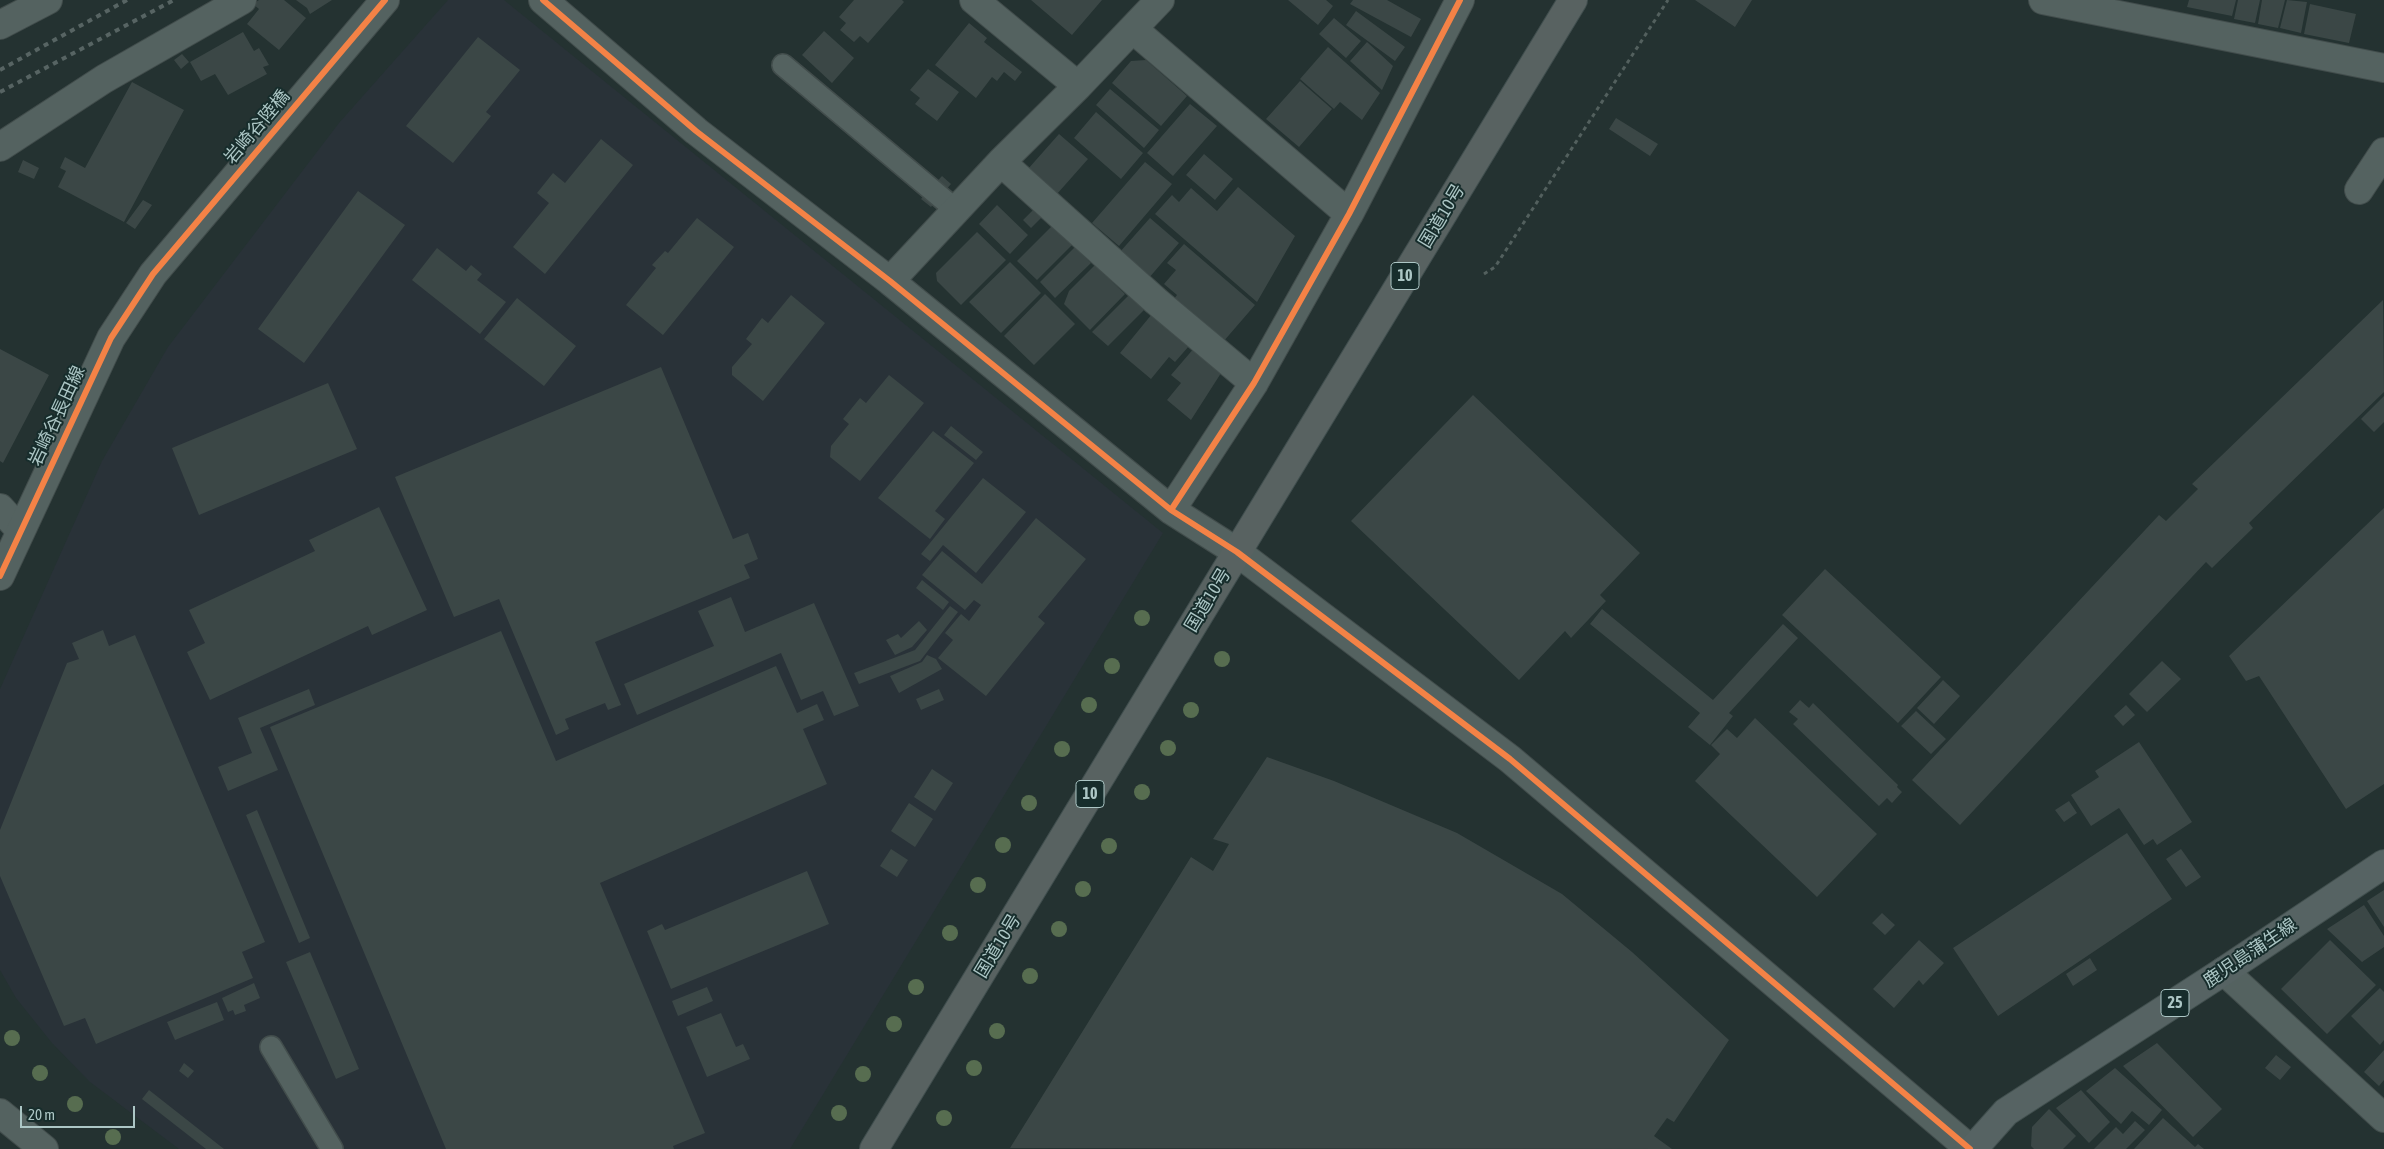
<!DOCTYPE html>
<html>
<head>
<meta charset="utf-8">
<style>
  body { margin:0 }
  #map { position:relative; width:2384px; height:1149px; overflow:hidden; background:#243231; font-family:"Asap Condensed",sans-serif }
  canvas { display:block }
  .scale { position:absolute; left:20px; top:1106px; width:115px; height:22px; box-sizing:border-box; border:2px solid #acc6c5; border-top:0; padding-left:6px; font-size:15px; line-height:18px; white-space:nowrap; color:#acc6c5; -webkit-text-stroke:4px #172d2c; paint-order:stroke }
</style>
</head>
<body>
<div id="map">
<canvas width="2384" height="1149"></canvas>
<div class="scale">20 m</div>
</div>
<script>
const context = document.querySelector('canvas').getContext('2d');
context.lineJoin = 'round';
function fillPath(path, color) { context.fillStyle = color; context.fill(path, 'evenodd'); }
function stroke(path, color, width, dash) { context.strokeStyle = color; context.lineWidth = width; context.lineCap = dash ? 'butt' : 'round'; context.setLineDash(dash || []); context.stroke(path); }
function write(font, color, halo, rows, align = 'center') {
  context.font = font + ' "Asap Condensed","Noto Sans JP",sans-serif'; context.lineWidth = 4; context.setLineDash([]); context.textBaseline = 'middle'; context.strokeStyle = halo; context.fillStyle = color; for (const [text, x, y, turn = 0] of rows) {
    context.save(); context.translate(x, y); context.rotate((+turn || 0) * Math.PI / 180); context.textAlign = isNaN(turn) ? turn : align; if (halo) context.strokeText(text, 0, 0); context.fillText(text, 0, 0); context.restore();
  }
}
fillPath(new Path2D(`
  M448 0H504L1163 533 790 1149H179L90 1082 52 1043 16 998 0 970V689L102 461 168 347 339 123Z`), '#293238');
fillPath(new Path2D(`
  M259 0H284L306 18 279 50 247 24 259 9 253 4Z
  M296 0H332L310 14 307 8Z
  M854 0H902L904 2 868 43 860 36 854 42 840 30 846 23 839 17Z
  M1031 0H1102L1072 35Z
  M1288 0H1326L1333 6 1318 25Z
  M1353 0H1387L1421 19 1411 37 1350 4Z
  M1695 0H1752L1735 27Z
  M2189 0H2236L2232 16 2187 7Z
  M2238 0H2260L2255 23 2234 19Z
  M2262 0H2285L2278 28 2258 24Z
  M2287 0 2307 2 2301 33 2280 28Z
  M2310 4 2356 14 2349 43 2304 34Z
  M1356 11 1405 47 1395 61 1346 25Z
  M1334 18 1361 41 1346 58 1319 34Z
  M969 23 987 38 984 42 1022 72 1015 81 1004 72 997 81 992 77 976 98 935 65Z
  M824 31 854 58 832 83 802 55Z
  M243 32 254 51 259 48 269 65 263 67 267 74 228 95 215 74 201 81 190 62Z
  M478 37 520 70 486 112 491 116 453 163 406 126Z
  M1367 42 1393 66 1382 90 1350 61Z
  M1328 47 1380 93 1362 120 1340 102 1334 109 1300 79Z
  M182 54 189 62 181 69 174 60Z
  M1146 60 1187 96 1161 126 1112 83 1131 61Z
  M928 69 959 92 937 121 915 104 920 98 910 90Z
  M1300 81 1332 109 1299 147 1266 119Z
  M132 82 184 110 124 222 58 187 66 171 60 168 65 157 85 168Z
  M1110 89 1159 130 1144 148 1096 105Z
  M1190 104 1217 126 1173 176 1147 153Z
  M1096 112 1143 153 1121 179 1074 138Z
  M1616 118 1658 144 1650 156 1609 129Z
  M1059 134 1088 159 1057 194 1028 169Z
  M601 139 633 165 545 274 513 247 549 203 537 193 553 173 565 183Z
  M1204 154 1233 179 1215 200 1186 175Z
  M23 160 39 168 34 179 18 172Z
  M1145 162 1172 184 1119 246 1092 223Z
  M942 176 951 184 931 207 921 199Z
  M1238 187 1295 236 1257 302 1155 214 1172 195 1179 202 1191 188 1217 211Z
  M358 191 405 225 304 363 258 329Z
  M143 200 152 205 135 229 126 223Z
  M997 205 1028 235 1010 254 979 224Z
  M1036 207 1044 215 1031 228 1023 220Z
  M697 218 734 247 663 335 626 305 656 268 652 265 665 251 668 253Z
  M1150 218 1179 243 1148 279 1119 253Z
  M1053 225 1073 244 1037 280 1017 261Z
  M977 232 1006 260 961 305 937 281 936 273Z
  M1184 244 1255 305 1223 342 1174 299 1177 295 1164 284 1176 270 1167 263Z
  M1075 247 1091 263 1055 298 1040 282Z
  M437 248 466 271 471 265 482 274 477 280 506 302 480 334 412 280Z
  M1010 262 1041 293 1001 333 969 302Z
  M1095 265 1125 294 1090 330 1064 304 1069 291Z
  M1045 294 1075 324 1034 365 1004 336Z
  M1130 294 1145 309 1108 346 1092 332Z
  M791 295 825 323 763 401 732 375V367L752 344 746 339 762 318 768 323Z
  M517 298 576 346 544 386 484 339Z
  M2383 300 2384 392 2249 523 2253 528 2212 568 2206 562 1960 825 1912 780 2159 515 2166 521 2198 489 2192 484Z
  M1152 314 1189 346 1175 362 1169 357 1151 379 1120 353Z
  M1195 347 1223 370 1191 420 1167 400 1181 383 1171 375Z
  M0 349 49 375 3 463 0 461Z
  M661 367 733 539 748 533 758 559 744 565 750 578 595 642 621 705 608 710 605 703 565 719 569 729 556 735 499 599 454 617 395 477Z
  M889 375 924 403 860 481 830 457 831 446 849 424 843 419 860 398 866 403Z
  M328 383 357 449 199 515 172 448Z
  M1473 395 1640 553 1600 595 1606 601 1571 638 1565 631 1519 680 1351 521Z
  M2384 396V422L2374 432 2361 419Z
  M951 426 983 452 976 460 944 435Z
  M933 431 974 463 935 511 945 519 930 539 878 498Z
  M983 478 1026 512 976 573 943 545 930 561 921 554Z
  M379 507 427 610 372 635 368 626 210 700 187 652 205 643 189 610 315 551 309 540Z
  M2384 508V784L2346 809 2259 676 2246 681 2229 656Z
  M1036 518 1086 559 1038 617 1045 623 986 696 938 658 953 640 945 633 961 614 969 621 981 605 974 600 965 610 922 575 942 551 982 584Z
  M1825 569 1941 677 1898 723 1782 615Z
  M922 580 949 602 943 610 916 588Z
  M731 597 745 632 814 603 859 706 834 716 823 691 801 700 781 653 637 715 624 684 714 646 698 611Z
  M950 606 958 612 920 661 859 684 854 673 915 650Z
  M1602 609 1713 700 1783 624 1798 638 1729 713 1733 716 1710 745 1688 727 1700 713 1590 624Z
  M919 621 927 630 912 647 895 655 886 640 898 634 901 638Z
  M103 630 109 646 135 635 265 942 242 952 253 978 96 1044 85 1018 64 1026 0 876V830L67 663 79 659 72 643Z
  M501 631 556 761 776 666 797 713 817 704 824 720 803 729 827 784 600 883 705 1133 673 1146 674 1149H446L270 727Z
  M927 655 936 659 942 669 899 693 890 676 922 662Z
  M2162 661 2181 679 2147 712 2129 694Z
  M1943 680 1960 696 1934 724 1917 708Z
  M309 689 315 705 260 728 278 770 228 791 218 767 252 753 238 718Z
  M939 689 944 700 921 710 916 699Z
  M1800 700 1809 708 1813 703 1898 785 1897 787 1902 792 1892 803 1887 798 1879 806 1793 724 1798 719 1789 712Z
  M2126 705 2135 715 2123 726 2114 716Z
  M1916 711 1946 739 1931 754 1901 726Z
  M1755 718 1877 834 1817 897 1695 781 1720 754 1711 745 1727 729 1737 738Z
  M2139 742 2192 822 2157 845 2153 839 2144 845 2119 808 2091 826 2071 795 2099 777 2095 771Z
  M1267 757 1334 781 1457 833 1562 894 1632 952 1729 1040 1674 1122 1667 1118 1654 1136 1672 1149 1010 1148 1191 857 1213 871 1229 844 1213 839Z
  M932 769 953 783 935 811 914 797Z
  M2069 801 2077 813 2064 822 2055 810Z
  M909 803 933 819 915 847 891 831Z
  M257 810 310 938 299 943 246 815Z
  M2127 833 2172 899 1998 1016 1953 948Z
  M891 849 908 860 897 877 880 866Z
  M2181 849 2201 877 2186 887 2166 859Z
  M807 871 829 924 671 989 647 931 662 924 665 930Z
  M2384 890V927L2367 901Z
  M2364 905 2384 936V947L2362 962 2327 929Z
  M1882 913 1895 925 1885 935 1872 923Z
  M1919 940 1944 963 1923 985 1919 980 1894 1008 1873 989Z
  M2330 940 2376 985 2327 1034 2281 989Z
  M310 952 359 1069 336 1079 286 962Z
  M2090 958 2097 970 2073 986 2066 974Z
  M254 983 260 998 244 1005 246 1011 235 1015 233 1010 228 1012 222 998Z
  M707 987 713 1001 678 1016 672 1001Z
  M2380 988 2384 992V1040L2380 1045 2351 1016Z
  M217 1002 224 1020 175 1040 167 1022Z
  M721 1013 736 1047 743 1044 750 1059 707 1077 686 1027Z
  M2157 1043 2222 1109 2193 1137 2123 1066Z
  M2384 1050V1080L2379 1086 2364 1072Z
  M2276 1055 2291 1067 2280 1080 2265 1068Z
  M184 1063 194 1071 188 1078 179 1071Z
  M2115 1068 2162 1110 2149 1125 2132 1111 2121 1124 2086 1091Z
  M149 1090 224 1149H206L142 1099Z
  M2081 1090 2110 1122 2089 1143 2056 1108Z
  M2049 1109 2076 1136 2063 1149H2034L2031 1146 2032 1127Z
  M2163 1118 2195 1147 2198 1144 2204 1149H2134Z
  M2135 1121 2145 1130 2126 1149H2094L2116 1127 2123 1134Z`), '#3b4746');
const service = new Path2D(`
  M783 65 956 210
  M271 1047 332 1149`);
const minor = new Path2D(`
  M543 0 696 131 890 281 1171 510 1237 552
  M974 0 1078 86
  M2043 0 2384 68
  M0 25 48 0
  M1134 30 1349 214
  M0 147 104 79 242 0
  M1001 162 1156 301 1254 383
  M2359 190 2384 152
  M890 281 1001 162 1078 86 1160 0
  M0 508 20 530
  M1171 510 1254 383 1349 214 1460 0
  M2224 971 2384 1118`);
const tertiary = new Path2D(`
  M1237 552 1510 759 1970 1149
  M0 576 111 338 153 274 385 0
  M0 1113 44 1149`);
const primary = new Path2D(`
  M1973 1149 2006 1112 2224 971 2384 864`);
const trunk = new Path2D(`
  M874 1149 1573 0`);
stroke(service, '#424d4c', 24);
stroke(minor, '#424d4c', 30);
stroke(tertiary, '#424d4c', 30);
stroke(primary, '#414f4e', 30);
stroke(trunk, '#404e4e', 30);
stroke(new Path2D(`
  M1484 274 1495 267 1668 0`), '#53605e', 3, [4, 4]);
stroke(service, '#546260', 21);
stroke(minor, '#546260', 28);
stroke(tertiary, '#546260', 28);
stroke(primary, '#566363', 28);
stroke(trunk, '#586261', 28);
stroke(new Path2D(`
  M0 70 127 0
  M0 92 174 0`), '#576463', 4, [5, 5]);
stroke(new Path2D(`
  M543 0 696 131 890 281 1171 510 1237 552 1510 759 1970 1149
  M1171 510 1254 383 1349 214 1460 0
  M0 576 111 338 153 274 385 0`), '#f48246', 6);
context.fillStyle = '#576d50';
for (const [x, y] of [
  [1142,618],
  [1222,659],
  [1112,666],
  [1089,705],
  [1191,710],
  [1168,748],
  [1062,749],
  [1142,792],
  [1029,803],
  [1003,845],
  [1109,846],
  [978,885],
  [1083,889],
  [1059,929],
  [950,933],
  [1030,976],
  [916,987],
  [894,1024],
  [997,1031],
  [12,1038],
  [974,1068],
  [40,1073],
  [863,1074],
  [75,1104],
  [839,1113],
  [944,1118],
  [113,1137]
]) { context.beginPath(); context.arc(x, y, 8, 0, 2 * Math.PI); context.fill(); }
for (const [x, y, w] of [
  [1405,276,28],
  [1090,794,28],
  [2175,1003,28]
]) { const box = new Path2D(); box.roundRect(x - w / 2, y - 13.5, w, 27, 4); context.fillStyle = '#172d2c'; context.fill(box); stroke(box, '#acc6c5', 1); }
write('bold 16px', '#acc6c5', null, [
  ["10",1405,276],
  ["10",1090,794],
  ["25",2175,1003]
]);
write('18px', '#acc6c5', '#172d2c', [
  ["岩崎谷陸橋",257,127,-50],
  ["国道10号",1442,216,-59],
  ["岩崎谷長田線",57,416,-65],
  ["国道10号",1208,600,-59],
  ["国道10号",998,946,-59],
  ["鹿児島蒲生線",2250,953,-34]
]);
</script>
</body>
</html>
